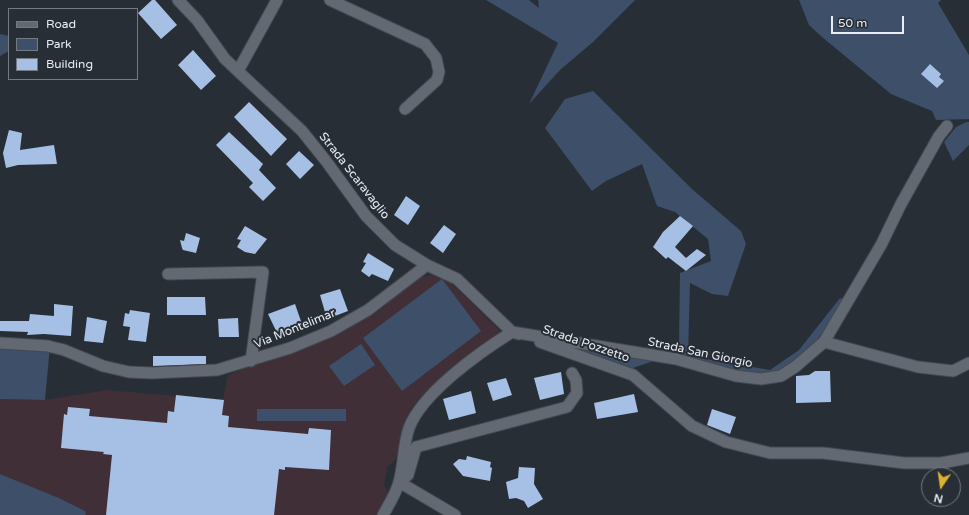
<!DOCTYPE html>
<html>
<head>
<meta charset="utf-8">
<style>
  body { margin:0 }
  #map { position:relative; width:969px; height:515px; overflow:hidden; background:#282e36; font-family:"Varela Round",sans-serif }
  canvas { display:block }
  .legend { position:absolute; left:8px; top:8px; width:130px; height:72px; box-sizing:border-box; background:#282e36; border:1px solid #757a81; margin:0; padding:5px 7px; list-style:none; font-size:12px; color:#e9ecf2 }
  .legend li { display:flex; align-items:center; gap:8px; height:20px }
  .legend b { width:20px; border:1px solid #757a81 }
  .north { position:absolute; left:921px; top:467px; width:40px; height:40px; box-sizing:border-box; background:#282e36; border:1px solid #757a81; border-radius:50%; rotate:193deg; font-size:11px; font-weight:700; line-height:16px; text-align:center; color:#e9ecf2 }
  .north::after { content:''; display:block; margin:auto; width:14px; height:18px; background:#dcb233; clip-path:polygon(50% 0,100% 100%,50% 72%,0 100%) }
  .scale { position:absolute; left:831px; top:16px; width:73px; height:18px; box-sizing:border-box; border:2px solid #e9ecf2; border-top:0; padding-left:5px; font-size:12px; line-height:14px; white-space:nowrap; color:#e9ecf2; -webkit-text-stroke:3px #282e36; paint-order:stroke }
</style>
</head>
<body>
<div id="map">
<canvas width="969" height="515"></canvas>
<ul class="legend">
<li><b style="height:5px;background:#626973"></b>Road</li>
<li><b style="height:11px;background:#3d4f69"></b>Park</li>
<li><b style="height:11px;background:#a5bfe5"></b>Building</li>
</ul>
<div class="north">N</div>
<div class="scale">50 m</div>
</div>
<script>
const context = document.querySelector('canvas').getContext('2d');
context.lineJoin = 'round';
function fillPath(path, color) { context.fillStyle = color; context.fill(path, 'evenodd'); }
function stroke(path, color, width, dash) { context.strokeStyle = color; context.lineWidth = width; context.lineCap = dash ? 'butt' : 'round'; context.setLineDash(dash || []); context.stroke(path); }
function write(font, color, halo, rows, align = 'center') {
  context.font = font + ' "Varela Round",sans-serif'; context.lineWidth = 4; context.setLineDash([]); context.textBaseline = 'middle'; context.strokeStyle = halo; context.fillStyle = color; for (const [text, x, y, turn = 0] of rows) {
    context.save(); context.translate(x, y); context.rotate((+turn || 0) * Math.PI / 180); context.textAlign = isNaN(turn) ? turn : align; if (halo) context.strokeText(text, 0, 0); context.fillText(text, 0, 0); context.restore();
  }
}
fillPath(new Path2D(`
  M430 275 446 280 456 288 503 334 453 371 413 406 403 427 396 459 387 467 384 486 391 496 378 515H86L85 511 59 498 0 474V399L45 400 107 390 223 400 228 375 350 327 378 312 402 290 420 278Z`), '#412f38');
fillPath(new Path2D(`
  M486 0H529L539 8 538 0H635L593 42 560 70 529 104 558 43Z
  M799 0H941L938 3 969 55V119L936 120 932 111 891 94 822 37 809 25Z
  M0 34 9 36V51L0 56Z
  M593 91 692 189 741 231 746 244 728 296 712 294 690 283 688 356 770 370 799 350 840 298 845 300 811 349 782 371 752 374 671 355 630 369 566 346 539 331 662 350 679 345 680 273 711 261 708 239 675 212 657 206 642 164 606 181 592 191 545 128 565 99Z
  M966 122H969V145L953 161 944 142 956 127Z
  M442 279 481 331 402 391 363 338Z
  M0 343 50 346 45 400 0 399Z
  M361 344 375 365 344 386 329 366Z
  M257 409H346V421H257Z
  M0 474 59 498 85 511 86 515H0Z`), '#3d4f69');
fillPath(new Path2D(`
  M152 0H155L177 25 161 39 138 13Z
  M193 50 216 76 201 90 178 65Z
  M930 64 941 74 939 77 944 81 937 88 921 74Z
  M249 102 287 139 271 156 234 117Z
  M9 130 22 133 20 150 54 145 57 164 18 165 6 168 3 153Z
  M229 132 263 164 259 170 276 188 263 201 249 187 253 183 216 145Z
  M299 151 314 165 300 179 286 164Z
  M406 196 420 206 408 225 394 215Z
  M680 216 693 226 675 247 686 258 697 249 706 255 686 271 668 257 666 259 653 247 663 232Z
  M444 225 456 234 443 253 430 243Z
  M245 226 267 239 255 254 245 252 237 247 241 240 237 239Z
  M186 233 200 238 196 253 183 250 182 248 180 240 184 241Z
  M368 253 394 269 388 281 372 274 369 277 361 271 366 263 363 262Z
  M340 289 348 311 327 319 320 295Z
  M167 297H205L206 315H167Z
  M54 304 73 306 71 336 44 334 27 335 28 332 0 331V321H29L30 314 54 316Z
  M295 304 303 327 279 337 268 314Z
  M130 310 150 313 146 342 128 340 130 327 123 326 125 313 129 314Z
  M87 317 107 321 103 343 84 341Z
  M238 318 239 337H219L218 319Z
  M153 356H206V364L153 366Z
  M815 371H830L831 402 796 403V376L809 375Z
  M561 372 564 394 540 400 534 378Z
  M506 378 512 395 493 401 487 383Z
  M471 391 476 413 449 420 443 399Z
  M634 394 638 412 597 419 594 403Z
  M176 395 224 400 222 415 229 416 228 427 308 434 309 428 331 430 329 470 285 467V470L279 469 274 515H106L112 455 103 454 104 452 61 448 64 414 67 415 68 407 90 409 89 416 167 423 168 411 174 412Z
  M712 409 736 417 730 434 707 425Z
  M467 456 491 462 490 467 492 468 490 481 463 476 453 464 459 459 466 460Z
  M519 467 535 468 534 484 543 499 528 508 524 501 516 498 509 499 506 482 518 478Z`), '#a5bfe5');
const minor = new Path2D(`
  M178 0 197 20 225 59 302 131 326 161 366 216 395 245 427 265 457 279 512 332 676 359 736 376 761 379 781 376 795 367 824 342 881 245 901 204 939 136 947 126
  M330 0 425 44 436 58 439 72 437 80 405 109
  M238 71 277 0
  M168 274 263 272 251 361
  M540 342 633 375 692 426 726 442 770 453H823L904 463H941L969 458
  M824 342 918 367 953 371 969 363
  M0 343 48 346 64 350 103 366 129 372 152 373 217 370 290 348 331 331 368 310 427 265
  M399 482 408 475 416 447 567 407 577 393 576 380 572 373
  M399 482 455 515
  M383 515C389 504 396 494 399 482 404 465 403 445 409 428 422 393 480 352 512 332L519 334`);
stroke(minor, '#454951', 13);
stroke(minor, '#626973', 11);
write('12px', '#e9ecf2', '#282e36', [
  ["Strada Scaravaglio",354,176,52],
  ["Via Montelimar",295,329,-22],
  ["Strada Pozzetto",586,344,19],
  ["Strada San Giorgio",700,353,12]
]);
</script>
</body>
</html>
